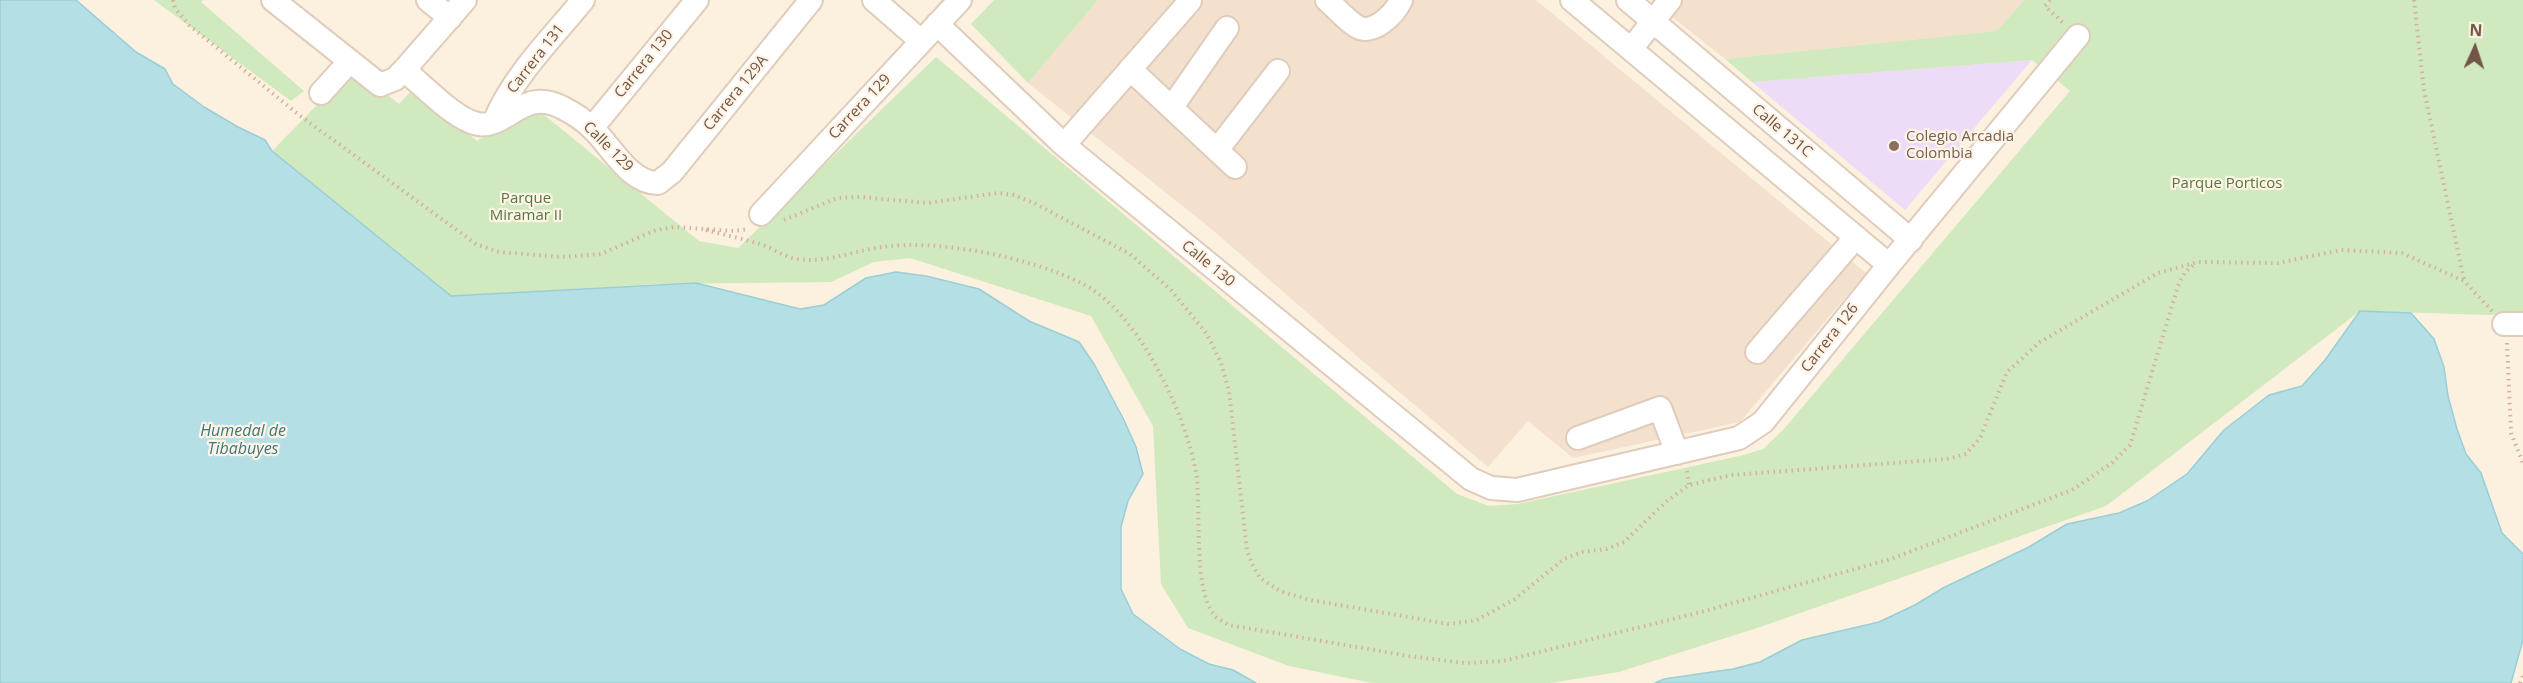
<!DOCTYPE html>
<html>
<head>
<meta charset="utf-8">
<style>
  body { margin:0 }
  #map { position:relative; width:2523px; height:683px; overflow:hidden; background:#fcf0df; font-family:"Open Sans",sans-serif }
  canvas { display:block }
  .north { position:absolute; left:2445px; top:18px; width:60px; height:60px; -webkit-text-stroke:4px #fff4e5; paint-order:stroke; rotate:3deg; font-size:16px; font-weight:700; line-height:24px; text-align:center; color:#725547 }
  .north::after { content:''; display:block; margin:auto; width:21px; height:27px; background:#725547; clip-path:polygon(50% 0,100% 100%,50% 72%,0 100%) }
</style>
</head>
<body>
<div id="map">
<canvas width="2523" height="683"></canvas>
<div class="north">N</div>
</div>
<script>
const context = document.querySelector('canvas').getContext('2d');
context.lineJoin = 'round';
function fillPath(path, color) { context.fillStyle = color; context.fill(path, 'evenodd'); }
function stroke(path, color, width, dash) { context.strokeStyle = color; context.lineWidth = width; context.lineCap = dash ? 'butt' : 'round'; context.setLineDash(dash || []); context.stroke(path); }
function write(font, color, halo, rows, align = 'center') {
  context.font = font + ' "Open Sans",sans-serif'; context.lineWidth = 4.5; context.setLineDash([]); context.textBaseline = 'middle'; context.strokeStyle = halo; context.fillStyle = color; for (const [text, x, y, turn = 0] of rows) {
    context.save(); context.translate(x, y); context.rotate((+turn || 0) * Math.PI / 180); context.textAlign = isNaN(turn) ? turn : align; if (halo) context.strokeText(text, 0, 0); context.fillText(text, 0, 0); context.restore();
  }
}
fillPath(new Path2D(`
  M1098 0H1536L1866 273 1740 422 1573 458 1528 421 1488 467 1366 364 1209 227 1028 83Z
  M1651 0H2024L1997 31 1725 59Z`), '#f3e1cd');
fillPath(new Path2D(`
  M2032 60 1905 210 1752 82Z`), '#eddcf8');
fillPath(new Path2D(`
  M154 0H203L201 2 304 91 291 101Z
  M994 0H1098L1028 83 971 24Z
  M2024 0H2523V316L2360 311 2106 506 1763 626 1619 672 1550 683H1372L1289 666 1188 628 1161 584 1153 426 1091 316 910 258 874 262 831 282 658 284 451 296 272 151 353 68 399 104 414 88 477 141 532 105 699 241 738 248 936 57 1457 494 1489 506 1518 504 1744 455 1763 449 1783 430 2070 91 2032 60 1752 82 1725 59 1997 31Z`), '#d0e9be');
const water = new Path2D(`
  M0 0H76L136 52 165 69 173 84 204 107 238 127 265 140 272 151 451 296 696 283 800 309 824 305 866 278 896 272 926 276 979 289 1029 321 1079 342 1094 364 1124 420 1136 447 1143 474 1128 501 1121 527V589L1133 614 1180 649 1209 664 1233 670 1256 683H0Z
  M2360 311 2411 313 2434 339 2444 367 2448 396 2457 429 2466 454 2481 473 2502 533 2523 554V640L2511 683H1655L1664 679 1733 669 1760 662 1802 640 1879 622 1915 605 1943 588 2029 547 2067 524 2119 513 2147 501 2187 474 2224 430 2269 395 2302 386 2325 360Z`);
fillPath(water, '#b4dfe5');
stroke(water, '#9aced6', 1.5);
const minor = new Path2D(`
  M273 0 380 85 395 79 404 70 465 0
  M428 0 450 18
  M874 0 921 41
  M1327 0C1336 8 1345 19 1356 26 1372 37 1395 14 1401 0
  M1572 0 1889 265
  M1628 0 1911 240
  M937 24 1064 145 1471 479 1491 488 1517 490 1739 438 1763 422 1889 265 2078 36
  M1631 49 1670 0
  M1130 69 1235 167
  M404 70C423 85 455 120 478 124 507 129 523 86 563 108 573 113 585 121 593 129 612 147 629 183 658 183L672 172 811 0
  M321 93 350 61
  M1172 107 1227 28
  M494 122C513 76 552 38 583 0
  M592 128 697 0
  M1064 145 1190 1
  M1217 150 1278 71
  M761 214 960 0
  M2504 324H2523
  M1757 352 1856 237
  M1578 438 1660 408 1677 453`);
stroke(minor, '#dfccbb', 26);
stroke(new Path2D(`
  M173 0 175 8 189 25 299 115 476 244 499 252 562 257 601 254 656 230 675 227 734 231 748 229
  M2050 0 2045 6 2064 24
  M2414 0 2424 90 2464 280
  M784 220 837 198 860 197 927 203 998 193 1014 195 1036 204 1130 254 1170 289 1207 334 1221 363 1229 391 1247 550 1252 564 1260 578 1280 591 1310 600 1449 624 1477 620 1515 599 1564 559 1582 552 1607 549 1624 542 1668 500 1689 485 1731 475 1947 459 1966 454 1980 438 2007 372 2040 342 2158 273 2198 262 2278 263 2341 250 2402 253 2464 281 2492 311
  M706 230C725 235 744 239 763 245 773 249 782 255 792 258 823 265 852 251 882 247 939 239 1029 257 1081 283 1138 310 1185 413 1196 472 1202 508 1192 587 1214 615 1217 619 1224 622 1229 625L1409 656 1465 663 1503 661 1697 613 1891 559 2072 490 2112 463 2130 445 2178 286 2185 272 2195 264
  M2507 343 2511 433 2523 463
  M1687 471 1689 485
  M2520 683 2523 676`), '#d5b09b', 4, [1.5, 4.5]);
stroke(minor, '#fff', 22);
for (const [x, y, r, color] of [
  [1894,146,6,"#8d6e63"]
]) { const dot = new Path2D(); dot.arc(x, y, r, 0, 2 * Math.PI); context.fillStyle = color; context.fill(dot); stroke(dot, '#fff4e5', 2); }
write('15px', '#725547', '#fff4e5', [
  ["Carrera 131",536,59,-52],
  ["Carrera 130",644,64,-51],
  ["Carrera 129A",736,93,-51],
  ["Carrera 129",860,107,-47],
  ["Calle 131C",1782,131,40],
  ["Calle 129",608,147,45],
  ["Calle 130",1208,264,39],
  ["Carrera 126",1830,338,-52]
]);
write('15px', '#785e54', '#fff4e5', [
  ["Colegio Arcadia",1906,137],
  ["Colombia",1906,154]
], 'left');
write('15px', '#527840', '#fff4e5', [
  ["Parque Porticos",2227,184],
  ["Parque",526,199],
  ["Miramar II",526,216]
]);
write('italic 16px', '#3f767f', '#fff4e5', [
  ["Humedal de",243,431],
  ["Tibabuyes",243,449]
]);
</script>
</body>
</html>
